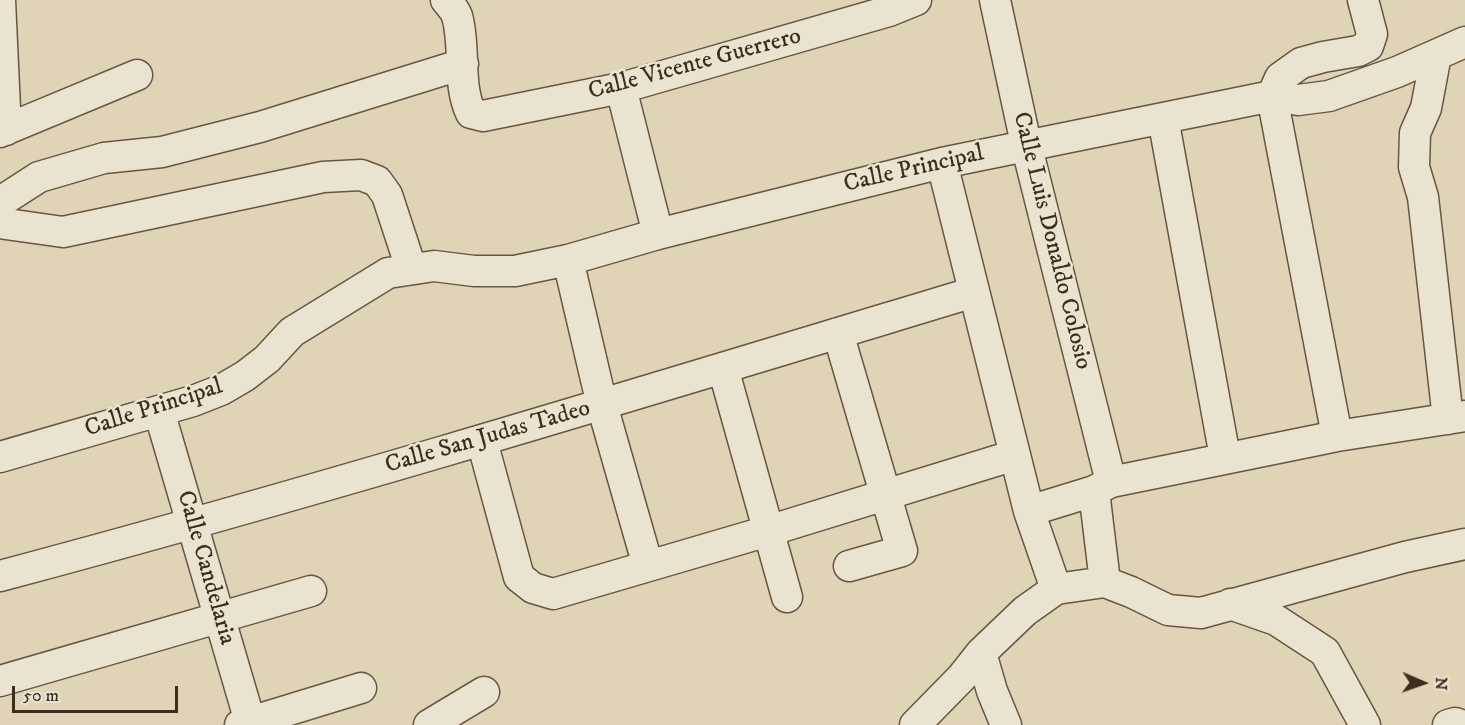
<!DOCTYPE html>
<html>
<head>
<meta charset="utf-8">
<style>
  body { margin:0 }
  #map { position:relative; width:1465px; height:725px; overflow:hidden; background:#dfd4b6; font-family:"IM FELL DW Pica",serif }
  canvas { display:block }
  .north { position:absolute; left:1393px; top:653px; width:60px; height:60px; -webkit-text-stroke:4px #eae3d0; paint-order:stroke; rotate:92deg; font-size:16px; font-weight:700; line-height:24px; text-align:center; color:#3e2c1c }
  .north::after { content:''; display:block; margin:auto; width:21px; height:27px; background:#3e2c1c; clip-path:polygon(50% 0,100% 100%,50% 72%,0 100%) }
  .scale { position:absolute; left:12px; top:686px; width:166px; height:27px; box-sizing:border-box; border:3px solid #3e2c1c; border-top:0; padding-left:8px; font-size:18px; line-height:21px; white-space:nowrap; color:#3e2c1c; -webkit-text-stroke:4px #eae3d0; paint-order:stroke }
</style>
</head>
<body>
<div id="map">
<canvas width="1465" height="725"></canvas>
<div class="north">N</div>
<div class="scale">50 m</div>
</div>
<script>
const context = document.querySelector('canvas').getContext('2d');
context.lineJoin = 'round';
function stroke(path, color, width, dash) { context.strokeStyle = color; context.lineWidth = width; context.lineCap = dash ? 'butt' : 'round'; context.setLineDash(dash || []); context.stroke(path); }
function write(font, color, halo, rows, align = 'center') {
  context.font = font + ' "IM FELL DW Pica",serif'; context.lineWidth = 5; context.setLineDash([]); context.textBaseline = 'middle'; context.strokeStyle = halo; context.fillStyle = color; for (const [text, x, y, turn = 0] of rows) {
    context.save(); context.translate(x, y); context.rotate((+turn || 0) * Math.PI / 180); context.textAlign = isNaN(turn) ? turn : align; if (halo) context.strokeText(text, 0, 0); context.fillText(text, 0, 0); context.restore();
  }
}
const minor = new Path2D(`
  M0 0 6 130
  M446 0C450 5 455 10 457 16 466 47 457 84 471 113L483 116 621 88 889 11 916 0
  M995 0 1026 144 1111 482
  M1436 55 1426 108 1415 133 1414 167 1423 197 1448 419
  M621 88 658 234
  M1163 118 1225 457
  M0 132 137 75
  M942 163 1029 511 1056 589
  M0 202 39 177 104 158 162 152 260 127 463 64
  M0 223 63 232 323 177 361 175 377 181 387 195 411 268
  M568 260 602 405 648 566
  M838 333 902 551 849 566
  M723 368 787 597
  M159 411 251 725
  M1337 436 1272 96 1280 78 1301 63 1323 57 1358 51 1368 46 1372 34 1363 0
  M482 441 519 577 533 588 553 594 768 531 1015 455
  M0 457 193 401 221 390 245 376 267 359 292 332 388 273 434 266 474 271H515L568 260 658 234 942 163 1272 96 1298 100 1329 96 1397 72 1465 42
  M1094 491 1105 582
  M1029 511 1094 491 1111 482 1337 436 1465 416
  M0 576C327 489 650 390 974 292
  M1230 604 1276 620 1325 652 1365 725
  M981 653 992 691 1006 725
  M0 681 311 591
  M240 725 361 688
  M429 725 484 692
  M915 725 962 677 981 653 1025 611 1056 589 1105 582 1131 592 1168 610 1201 613 1405 557 1465 544
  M1448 725 1455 723 1461 725`);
stroke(minor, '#665642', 33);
stroke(minor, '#eae3d0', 30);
write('24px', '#3e2c1c', '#eae3d0', [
  ["Calle Vicente Guerrero",695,65,-15],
  ["Calle Principal",914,170,-13],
  ["Calle Luis Donaldo Colosio",1051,241,76],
  ["Calle Principal",154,409,-18],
  ["Calle San Judas Tadeo",488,438,-16],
  ["Calle Candelaria",205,568,74]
]);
</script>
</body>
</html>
